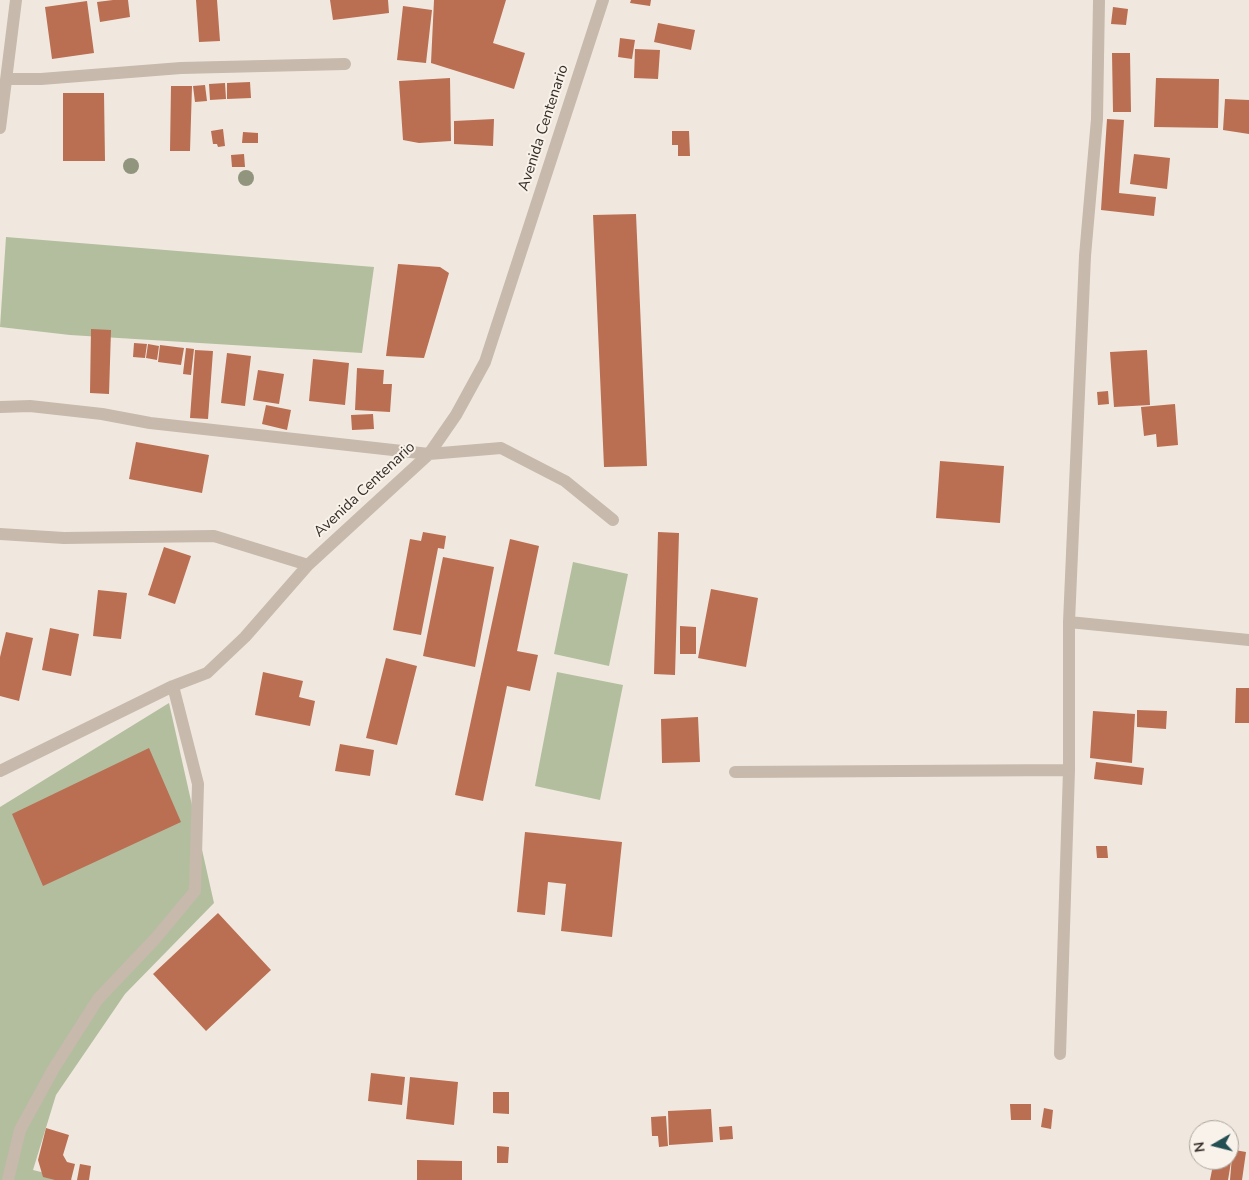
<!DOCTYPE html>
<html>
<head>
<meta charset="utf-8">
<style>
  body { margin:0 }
  #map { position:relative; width:1249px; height:1180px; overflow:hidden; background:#f0e8de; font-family:"Nunito Sans",sans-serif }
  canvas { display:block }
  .north { position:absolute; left:1189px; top:1120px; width:50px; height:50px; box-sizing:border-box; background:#f8f2ea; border:1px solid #aaa49d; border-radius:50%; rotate:262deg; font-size:14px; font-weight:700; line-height:20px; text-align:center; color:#362e29 }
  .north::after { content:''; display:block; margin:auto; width:18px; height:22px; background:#234f53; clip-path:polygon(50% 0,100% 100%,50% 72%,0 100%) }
</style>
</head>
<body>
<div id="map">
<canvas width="1249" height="1180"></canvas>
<div class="north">N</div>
</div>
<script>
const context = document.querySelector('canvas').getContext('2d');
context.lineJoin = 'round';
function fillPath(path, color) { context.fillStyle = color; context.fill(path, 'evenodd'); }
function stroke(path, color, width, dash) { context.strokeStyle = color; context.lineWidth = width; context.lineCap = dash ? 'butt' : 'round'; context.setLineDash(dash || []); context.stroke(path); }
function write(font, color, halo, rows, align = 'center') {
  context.font = font + ' "Nunito Sans",sans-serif'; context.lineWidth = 4; context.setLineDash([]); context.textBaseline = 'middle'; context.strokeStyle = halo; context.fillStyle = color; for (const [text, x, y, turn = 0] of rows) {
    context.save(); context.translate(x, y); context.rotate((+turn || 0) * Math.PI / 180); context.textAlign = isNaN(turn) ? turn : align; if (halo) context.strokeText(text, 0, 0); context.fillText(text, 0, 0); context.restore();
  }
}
fillPath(new Path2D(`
  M6 237 374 267 362 353 70 335 0 327Z
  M573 562 628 574 609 666 554 654Z
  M557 672 623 685 600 800 535 786Z
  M169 703 214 903 125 994 56 1095 33 1170 73 1180H0V807Z`), '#b3be9f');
fillPath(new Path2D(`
  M113 0H128L130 17 100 22 97 2Z
  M196 0H217L220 41 199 42Z
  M330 0H388L389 13 333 20Z
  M434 0H506L493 43 525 53 514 89 431 63Z
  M631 0H651L650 6 630 3Z
  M87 1 94 53 52 59 45 7Z
  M403 6 432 10 426 63 397 60Z
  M1113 7 1128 9 1126 25 1111 24Z
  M658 23 695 30 691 50 654 42Z
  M620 38 635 40 632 59 618 57Z
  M635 49 660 50 658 79 634 78Z
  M1112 53H1130L1131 112H1113Z
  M450 78 451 141 419 143 403 140 399 81Z
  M1156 78 1219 79 1218 128 1154 127Z
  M250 82 251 98 227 99V83Z
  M225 83 226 99 210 100 209 84Z
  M205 85 207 101 195 102 193 86Z
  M171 86H192L190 151H170Z
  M63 93H104L105 161H63Z
  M1225 99 1249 100V134L1223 130Z
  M494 119 493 146 454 144V121Z
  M1107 119 1124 120 1119 193 1156 197 1154 216 1101 210Z
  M223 129 225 146 218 147 217 144H213L211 131Z
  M672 131H689L690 156H678V145H672Z
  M243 132 258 133V143H242Z
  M244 154 245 167H232L231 155Z
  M1134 154 1170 158 1167 189 1130 184Z
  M636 214 647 466 604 467 593 215Z
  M398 264 440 267 449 273 424 358 386 356Z
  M91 329 111 330 109 394 90 393Z
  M134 343 147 344 145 358 133 357Z
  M148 344 159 346 157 360 146 358Z
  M160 345 184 348 181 365 158 362Z
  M186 348 194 349 191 375 183 374Z
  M195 350 213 351 208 419 190 418Z
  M1147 350 1150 405 1114 407 1110 352Z
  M227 353 251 356 245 406 221 403Z
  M313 359 349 363 345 405 309 401Z
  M357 368 384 370 383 384H392L390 412 355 410Z
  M258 370 284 374 279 404 253 400Z
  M1108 391 1109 404 1098 405 1097 392Z
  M1175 404 1178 445 1157 447 1156 434 1144 436 1141 407Z
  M266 405 291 410 287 430 262 424Z
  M373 414 374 429 352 430 351 415Z
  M136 442 209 455 202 493 129 479Z
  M940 461 1004 466 1000 523 936 518Z
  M423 532 446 536 444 549 438 548 421 635 393 630 410 539 421 541Z
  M658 532 679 533 675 675 654 674Z
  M510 539 539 546 517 651 538 655 530 691 507 686 483 801 455 795Z
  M164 547 191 556 175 604 148 595Z
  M443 557 494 567 475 667 423 656Z
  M711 589 758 598 746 667 698 658Z
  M98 590 127 593 121 639 93 636Z
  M680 626 696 627V654H680Z
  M50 628 79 634 71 676 42 670Z
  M6 632 33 638 19 701 0 696V657Z
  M386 658 417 666 397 745 366 738Z
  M263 672 303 681 299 697 315 701 310 726 255 715Z
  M1236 688H1249V723H1235Z
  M1137 710 1167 711 1166 729 1137 727Z
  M1093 711 1135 714 1132 763 1090 758Z
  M698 717 700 762 662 763 661 719Z
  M340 744 374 750 370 776 335 771Z
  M149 748 181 822 43 886 12 814Z
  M1096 762 1144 768 1142 785 1094 779Z
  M525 832 622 842 612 937 561 931 566 884 548 882 545 915 517 912Z
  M1096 846H1107L1108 858H1097Z
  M218 913 271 970 206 1031 153 974Z
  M371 1073 405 1077 402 1105 368 1101Z
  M410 1077 458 1082 454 1125 406 1119Z
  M493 1092H509V1114L493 1113Z
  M1010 1104H1031V1120H1011Z
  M1044 1108 1053 1110 1051 1129 1041 1127Z
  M711 1109 713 1142 669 1145 668 1111Z
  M666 1116 668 1146 659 1147 658 1136H652L651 1117Z
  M732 1126 733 1139 720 1140 719 1127Z
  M46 1128 69 1135 63 1155 67 1162 75 1164 71 1180H55L43 1177 38 1160Z
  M497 1146 509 1147 508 1163H497Z
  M1229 1149 1246 1152 1242 1180H1230L1232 1156 1228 1180H1210L1214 1160H1229Z
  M417 1160 462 1161V1180H417Z
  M80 1164 91 1166 89 1180H77Z`), '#ba6e52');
stroke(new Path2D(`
  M1069 622 1249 640
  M735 772 1069 770
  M1060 1054 1069 770V622L1085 256 1097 119 1099 0`), '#c7b9ab', 12);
stroke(new Path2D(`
  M7 79H41L181 68 345 64
  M0 128 16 0
  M0 407 30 406 102 414 150 423 429 454 501 448 565 481 613 520
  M0 534 64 538 214 536 308 565
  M0 771 173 686 207 673 245 637 308 565 429 454 456 415 485 362 603 0
  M8 1180 20 1130 54 1068 98 999 155 939 195 891 198 784 173 686`), '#c7b9ab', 12);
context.fillStyle = '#91957e';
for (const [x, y] of [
  [131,166],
  [246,178]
]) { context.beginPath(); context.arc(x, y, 8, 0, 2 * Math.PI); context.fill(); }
write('15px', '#362e29', '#f8f2ea', [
  ["Avenida Centenario",544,128,-72],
  ["Avenida Centenario",365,490,-43]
]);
</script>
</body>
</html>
